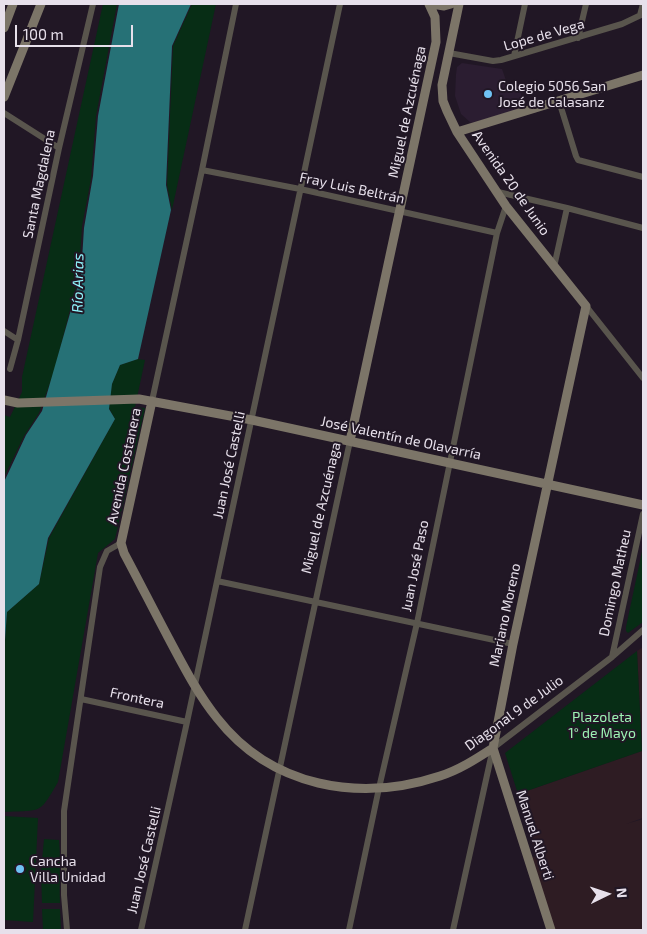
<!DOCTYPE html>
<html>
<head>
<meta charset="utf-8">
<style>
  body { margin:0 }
  #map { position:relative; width:647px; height:934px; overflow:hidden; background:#211725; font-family:"Exo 2",sans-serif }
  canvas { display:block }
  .frame { position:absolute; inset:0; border:5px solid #e7e0eb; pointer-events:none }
  .north { position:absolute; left:582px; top:869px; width:50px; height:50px; -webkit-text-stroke:4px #211725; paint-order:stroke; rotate:86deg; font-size:14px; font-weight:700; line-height:20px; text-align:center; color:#e7e0eb }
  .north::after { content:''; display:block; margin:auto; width:18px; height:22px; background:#e7e0eb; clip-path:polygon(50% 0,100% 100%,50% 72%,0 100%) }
  .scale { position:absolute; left:15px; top:25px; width:118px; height:22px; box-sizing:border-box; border:2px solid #e7e0eb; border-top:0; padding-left:6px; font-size:15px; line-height:18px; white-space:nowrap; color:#e7e0eb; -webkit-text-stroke:4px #211725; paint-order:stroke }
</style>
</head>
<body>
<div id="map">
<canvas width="647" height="934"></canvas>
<div class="frame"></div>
<div class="north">N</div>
<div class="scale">100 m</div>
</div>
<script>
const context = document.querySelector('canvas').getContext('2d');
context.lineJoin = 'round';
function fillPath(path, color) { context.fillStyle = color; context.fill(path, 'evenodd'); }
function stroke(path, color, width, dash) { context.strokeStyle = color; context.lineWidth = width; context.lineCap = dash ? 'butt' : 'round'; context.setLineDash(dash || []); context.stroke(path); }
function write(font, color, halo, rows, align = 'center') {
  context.font = font + ' "Exo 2",sans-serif'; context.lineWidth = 4; context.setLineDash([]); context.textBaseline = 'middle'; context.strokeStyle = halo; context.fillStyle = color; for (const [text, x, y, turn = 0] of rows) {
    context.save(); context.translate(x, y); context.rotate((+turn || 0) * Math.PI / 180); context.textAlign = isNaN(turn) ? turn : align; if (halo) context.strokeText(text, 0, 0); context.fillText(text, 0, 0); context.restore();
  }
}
fillPath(new Path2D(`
  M462 63 502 69 510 92 520 90 524 108 471 123 461 114 455 96 456 74 457 67Z`), '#2b1d31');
fillPath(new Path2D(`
  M643 647V818L626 824 643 819V930H551L529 859 536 856 518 794 642 751 637 651Z`), '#2e1c23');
fillPath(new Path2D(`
  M103 4H117L96 116 91 179 82 226 79 275 54 372 39 413 24 436 4 477V415L10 417 22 392V377Z
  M192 4H216L172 210 167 185 173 46Z
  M138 359 145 360 135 407 145 408 115 539 98 553 58 782C39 815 42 810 4 812V655L7 612 39 584 49 538 115 419 109 408 112 384 120 365Z
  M643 547V622L628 633 626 631V627Z
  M637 651 642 751 518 794 505 753Z
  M4 816 38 818 33 922 4 920Z
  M44 839 59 840C61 860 59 882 60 903H42L41 871Z
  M42 909H60L61 930H43Z`), '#072d15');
fillPath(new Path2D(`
  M119 4H191L172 46 166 185 171 210 138 359 120 365 112 384 109 409 115 419 48 538 39 584 7 612 4 654V482L26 435 42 411 81 275 84 228 93 176 98 116Z`), '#267176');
stroke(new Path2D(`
  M640 15 643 4
  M578 38 586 4
  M449 53 493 61 501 60 622 24 643 14
  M514 56 525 4
  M559 101 576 156 578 160 643 177
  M4 113 59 148
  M202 170 300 189 497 233
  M498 192 567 208 643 228
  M554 267 567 208
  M586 306 643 378
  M4 331 18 340
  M10 369 18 340 59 148 93 4
  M152 401 202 170 236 4
  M217 581 513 644
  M612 657 643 514
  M81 699 187 722
  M67 930 64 895V811L100 567 107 551 121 543
  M141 930 187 722 340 4
  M245 930C281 767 314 604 350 441
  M349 930 379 788 417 623 497 233 506 206
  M453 930 493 748 612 657 643 630`), '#59554d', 6);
stroke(new Path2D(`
  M432 4 444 6 451 4
  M459 4 442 85 443 101 447 111 457 132 506 206 586 306 513 644 493 748 551 930
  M4 28 13 4
  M4 97 41 4
  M457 132 643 75
  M4 400 18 403 139 399 252 420 643 505
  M152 401 121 543 124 553C139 581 153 609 168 637 183 665 197 693 217 718 271 787 359 803 440 776 459 770 476 759 493 748
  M350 441 436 42 435 17 429 4`), '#7c7568', 9);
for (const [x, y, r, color] of [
  [488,94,5,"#6fc2f4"],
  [20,869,5,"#6fc2f4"]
]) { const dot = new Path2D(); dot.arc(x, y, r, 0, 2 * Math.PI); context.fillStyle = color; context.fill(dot); stroke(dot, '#211725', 2); }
write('14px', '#e7e0eb', '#211725', [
  ["Lope de Vega",544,35,-16],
  ["Miguel de Azcuénaga",407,112,-78],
  ["Avenida 20 de Junio",511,183,55],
  ["Santa Magdalena",39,184,-78],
  ["Fray Luis Beltrán",352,188,12],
  ["José Valentín de Olavarría",401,438,12],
  ["Juan José Castelli",229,465,-78],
  ["Avenida Costanera",124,466,-78],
  ["Miguel de Azcuénaga",321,508,-77],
  ["Juan José Paso",415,566,-79],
  ["Domingo Matheu",615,583,-78],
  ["Mariano Moreno",505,615,-78],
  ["Frontera",137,698,12],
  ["Diagonal 9 de Julio",514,713,-36],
  ["Manuel Alberti",535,835,72],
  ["Juan José Castelli",144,860,-77]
]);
write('14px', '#e7e0eb', '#211725', [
  ["Colegio 5056 San",498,86],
  ["José de Calasanz",498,102],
  ["Cancha",30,861],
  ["Villa Unidad",30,877]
], 'left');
write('14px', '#9cf2b3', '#211725', [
  ["Plazoleta",602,717],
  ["1° de Mayo",602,733]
]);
write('italic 15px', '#91f7fe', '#211725', [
  ["Río Arias",78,283,-89]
]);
</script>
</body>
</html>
